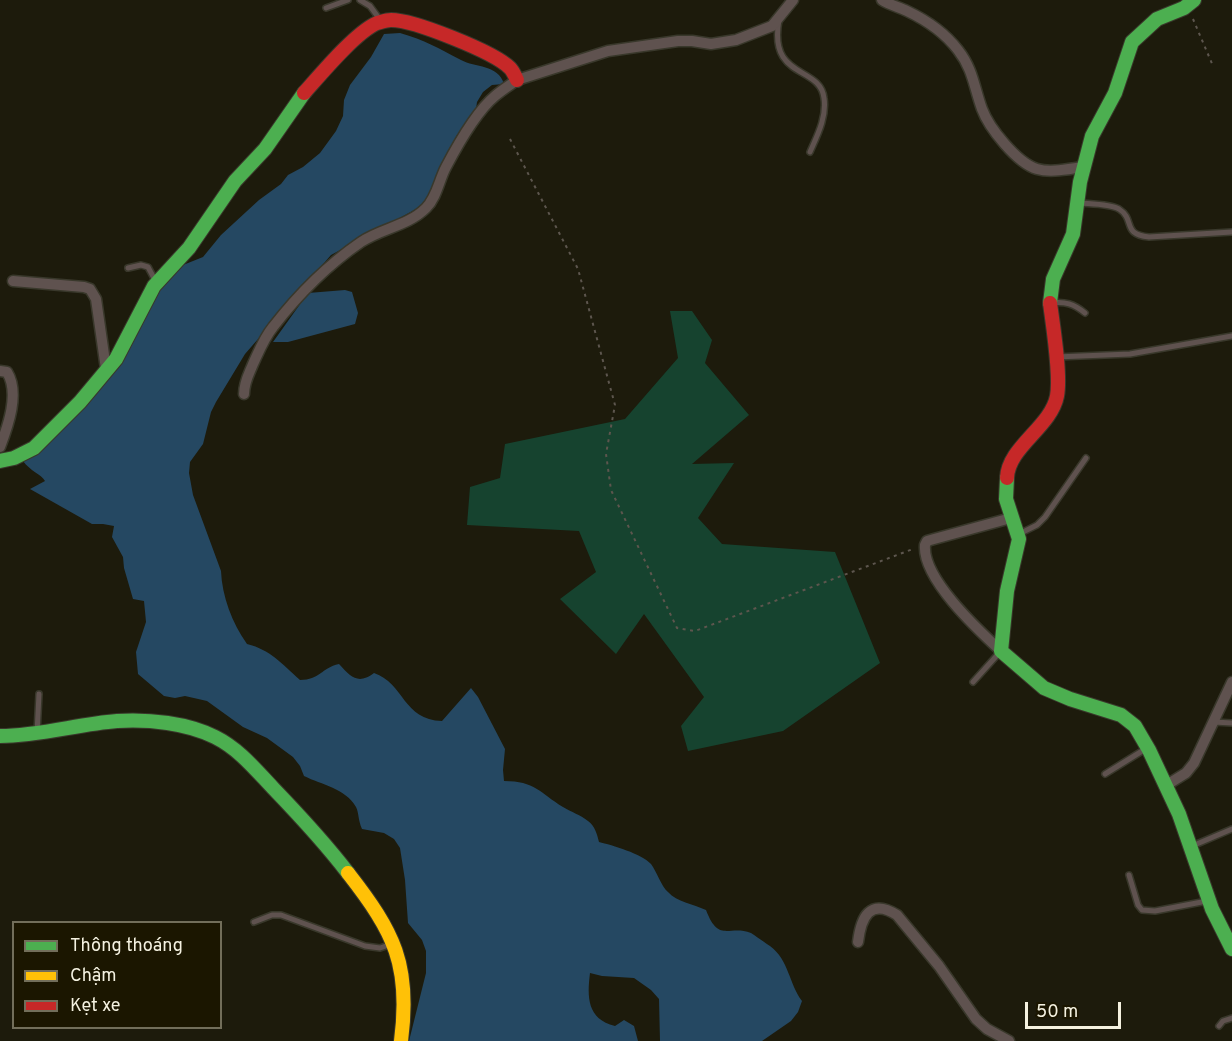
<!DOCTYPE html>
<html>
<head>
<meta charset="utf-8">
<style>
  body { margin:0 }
  #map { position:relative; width:1232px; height:1041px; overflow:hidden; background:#1d1b0c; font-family:Overpass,sans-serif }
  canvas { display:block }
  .legend { position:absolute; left:12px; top:921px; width:210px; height:108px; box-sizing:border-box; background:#1b1600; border:2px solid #726e5a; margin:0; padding:8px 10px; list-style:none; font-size:18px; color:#f4f1e0 }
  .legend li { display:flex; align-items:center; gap:12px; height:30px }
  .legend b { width:30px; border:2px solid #726e5a }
  .scale { position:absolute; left:1025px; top:1002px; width:96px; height:27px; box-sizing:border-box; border:3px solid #f4f1e0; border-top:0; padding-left:8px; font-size:18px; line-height:21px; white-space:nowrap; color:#f4f1e0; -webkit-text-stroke:4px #1b1600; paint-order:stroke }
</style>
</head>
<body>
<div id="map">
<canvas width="1232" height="1041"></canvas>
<ul class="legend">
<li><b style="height:8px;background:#4caf50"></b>Thông thoáng</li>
<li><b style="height:8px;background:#ffc107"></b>Chậm</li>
<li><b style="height:8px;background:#c62828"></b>Kẹt xe</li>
</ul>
<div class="scale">50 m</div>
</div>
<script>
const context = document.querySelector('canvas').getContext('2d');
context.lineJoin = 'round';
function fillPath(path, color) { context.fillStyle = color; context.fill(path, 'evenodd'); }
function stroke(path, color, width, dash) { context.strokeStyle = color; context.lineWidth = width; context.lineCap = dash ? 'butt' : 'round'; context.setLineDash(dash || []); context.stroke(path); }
fillPath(new Path2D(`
  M670 311H692L712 340 705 363 749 415 692 464 734 463 698 518 722 544 835 552 880 663 783 731 688 751 681 726 704 697 644 614 616 654 560 599 596 572 579 531 467 525 470 487 500 478 505 444 625 419 678 358Z`), '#16432f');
fillPath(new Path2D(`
  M400 33C425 40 438 48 461 60 475 68 498 64 504 84L492 85 483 92 477 102 475 116 457 135 452 146 433 193 420 207 331 255 245 354 216 402 211 412 203 444 190 462 189 473 193 495 221 571C222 596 232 623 247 644 271 650 282 664 300 680 320 680 321 668 339 664 351 677 358 685 374 673 404 683 403 720 442 721L471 688 478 697 505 749 503 770 504 781C535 781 540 793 563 807 571 812 581 815 588 821 595 826 597 834 599 842 612 845 642 854 651 864 657 872 661 886 668 892 677 902 693 904 706 910 719 944 729 924 751 933 754 935 767 944 770 946 789 960 789 984 802 1001L798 1012 791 1021 762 1041H660L659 999 651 990 634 978 602 976 590 973C587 997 587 1019 615 1026L624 1020 634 1026 638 1041H409L426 973V951L422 940 408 923 405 880 400 848 394 839 384 833 362 829C358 820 359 813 356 807 345 788 322 785 304 776L300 766 293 757 267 738 243 727 207 701 185 696 175 698 164 696 138 674 136 652 146 622 144 601 133 599 124 568 123 557 112 537 114 526 103 524H92L30 489 45 481C41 474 30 471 23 461L59 429 173 269 203 257 221 235 259 200 281 184 288 175 303 167 320 153 336 131 343 116 344 100 350 85 371 57 384 34Z
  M345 290 352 292 358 313 355 324 288 342H273L308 293Z`), '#254862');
const lane = new Path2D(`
  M360 0 370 6 381 21
  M326 8 348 0
  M779 20C768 80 820 65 824 98 827 117 817 136 810 152
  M1080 203C1091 204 1110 204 1119 209 1136 220 1121 234 1149 237L1232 232
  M128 268 141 265 148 267 156 282
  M1051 303C1065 301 1074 304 1085 313
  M1056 357 1130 354 1232 336
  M1019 534 1037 525 1045 517 1086 458
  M973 682 1000 652
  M1214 722 1232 723
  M37 733 39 694
  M1105 774 1147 748
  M1192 846 1232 829
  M1129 875 1138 905 1142 910 1155 911 1207 901
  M254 922 272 915H281L365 946 380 948 386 946 391 941
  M1219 1026 1223 1021 1232 1018`);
const street = new Path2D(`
  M882 0C890 5 899 7 907 11 926 20 945 33 958 50 973 69 974 87 982 109 989 128 1017 163 1037 169 1051 173 1068 169 1083 167
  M13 281 84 287 90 289 96 299 106 369
  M0 371 7 372C20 393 8 426 0 447
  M244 394C244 382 249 374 253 364 259 351 264 338 273 327 297 296 329 264 361 242 382 228 408 226 426 208 437 197 439 180 446 167 457 146 477 111 495 96 502 90 510 85 517 80L608 51 678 41H692L711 44 736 40 772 26 793 0
  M1001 651C977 629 922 578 925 545L927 541 934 539 1011 518
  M1165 786 1186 773 1194 763 1232 682
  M858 942C861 917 870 898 897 915L939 966 976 1019 987 1029 1009 1041`);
const fast = new Path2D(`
  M1050 303 1053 279 1073 234 1080 182 1092 136 1115 93 1132 42 1157 19 1184 8 1194 0
  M0 461 14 458 34 448 80 402 116 359 154 286 189 248 235 181 265 149 304 93
  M1007 478 1006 499 1019 539 1007 591 1001 651 1044 688 1070 699 1121 715 1135 726 1149 750 1179 814 1212 909 1232 949
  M0 736C40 736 78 724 117 721 149 719 187 723 215 737 239 749 255 769 273 788 299 815 325 843 348 873`);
const slow = new Path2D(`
  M348 873C394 932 411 965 401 1041`);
const jam = new Path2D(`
  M304 93C321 74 355 33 377 23 381 22 387 20 391 20 414 20 494 52 510 68 513 71 515 76 517 80
  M1007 478C1008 447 1051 427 1057 396 1061 375 1053 326 1050 303`);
stroke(lane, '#39382b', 8);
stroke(street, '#39382b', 13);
stroke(fast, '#39382b', 16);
stroke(slow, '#39382b', 16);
stroke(jam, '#39382b', 16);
stroke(new Path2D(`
  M1193 19 1213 66
  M510 139 578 269 615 405 606 454 611 490 677 628 695 631 913 549`), '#5d564e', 2, [3, 4.5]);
stroke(lane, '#5f524f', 5);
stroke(street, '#5f524f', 10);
stroke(fast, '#4caf50', 14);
stroke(slow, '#ffc107', 14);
stroke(jam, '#c62828', 14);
</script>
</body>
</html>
